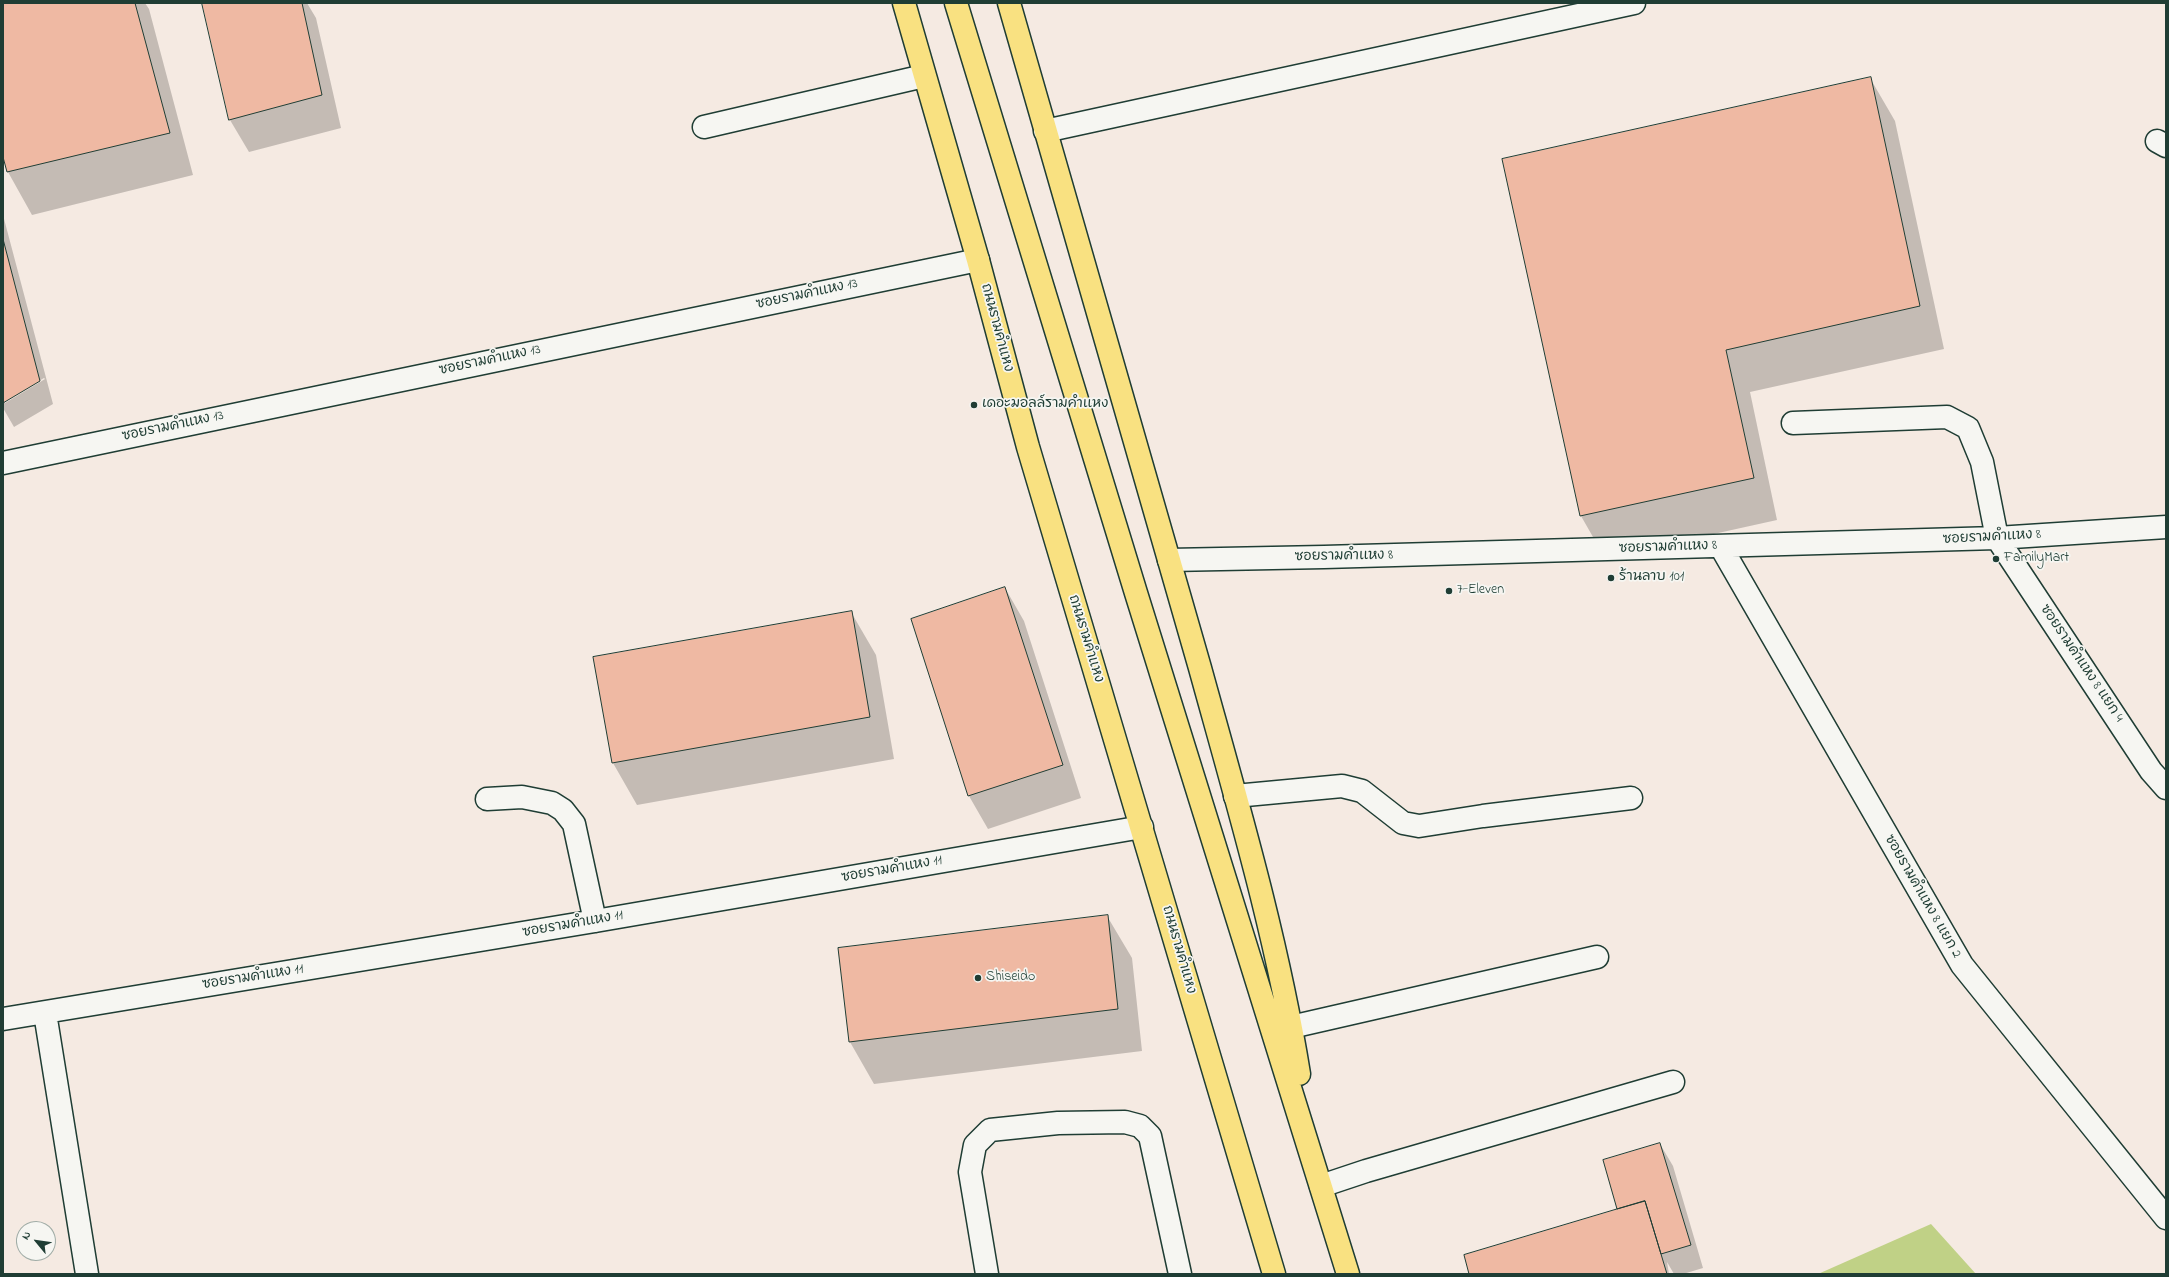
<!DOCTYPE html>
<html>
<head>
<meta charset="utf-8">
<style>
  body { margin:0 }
  #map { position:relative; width:2169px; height:1277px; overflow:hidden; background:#f5eae2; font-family:"Indie Flower",sans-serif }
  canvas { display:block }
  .frame { position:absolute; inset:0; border:4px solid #1f3d34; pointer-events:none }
  .north { position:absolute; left:16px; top:1221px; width:40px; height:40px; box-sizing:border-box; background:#f6f6f2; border:1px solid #a0aca6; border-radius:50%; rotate:299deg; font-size:11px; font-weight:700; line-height:16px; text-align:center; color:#1f3d34 }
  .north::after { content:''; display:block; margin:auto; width:14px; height:18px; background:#1f3d34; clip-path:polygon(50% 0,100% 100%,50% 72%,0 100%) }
</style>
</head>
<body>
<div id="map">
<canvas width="2169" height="1277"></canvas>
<div class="frame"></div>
<div class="north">N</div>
</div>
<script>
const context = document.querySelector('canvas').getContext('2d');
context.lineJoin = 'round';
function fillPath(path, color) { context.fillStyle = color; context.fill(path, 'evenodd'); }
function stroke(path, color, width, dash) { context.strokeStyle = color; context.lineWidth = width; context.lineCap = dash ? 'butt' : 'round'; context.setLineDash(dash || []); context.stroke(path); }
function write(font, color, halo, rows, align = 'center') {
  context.font = font + ' "Indie Flower","Playpen Sans Thai",sans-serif'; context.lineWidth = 3.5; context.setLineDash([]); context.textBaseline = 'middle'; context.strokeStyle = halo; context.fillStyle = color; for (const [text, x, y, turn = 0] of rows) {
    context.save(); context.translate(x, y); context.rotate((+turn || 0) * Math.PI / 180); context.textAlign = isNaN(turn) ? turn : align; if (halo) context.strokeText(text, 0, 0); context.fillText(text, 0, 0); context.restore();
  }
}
fillPath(new Path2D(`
  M1931 1224 1976 1274H1818Z`), '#c0d186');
fillPath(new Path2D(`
  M3 3H145L149 9 193 175 32 215 8 172 3 152Z
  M203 3H307L316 18 341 128 249 152 230 120Z
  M1870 78 1895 121 1944 349 1750 392 1777 520 1605 558 1581 516 1504 160Z
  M3 215 53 404 14 427 3 408ZM44 378 45 379 5 403V401Z
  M1005 588 1024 621 1081 798 988 829 969 796 912 619Z
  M851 612 876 655 894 759 637 805 613 763Z
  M1107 916 1132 958 1142 1051 874 1084 850 1042Z
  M1660 1144 1673 1166 1703 1268 1683 1274H1674L1667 1262 1669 1274H1470L1618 1210 1604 1161Z`), '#0003');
const building = new Path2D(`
  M3 3H135L170 133 7 172 3 157Z
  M202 3H302L322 95 229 120Z
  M1871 77 1920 306 1726 350 1754 478 1580 516 1502 159Z
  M3 239 40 381 3 403Z
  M1005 587 1063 765 968 796 911 619Z
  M852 611 870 717 612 763 593 657Z
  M1108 915 1118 1009 849 1042 838 948Z
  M1660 1143 1691 1245 1661 1254 1645 1201 1617 1209 1603 1160Z
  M1645 1201 1667 1274H1469L1464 1255Z`);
fillPath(building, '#efb9a3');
stroke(building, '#1f3d34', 1);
const minor = new Path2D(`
  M704 127 924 76
  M1045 131 1634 3
  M2157 141 2166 146
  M1793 423 1947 417 1968 428 1982 462 1997 538 2151 771 2166 788
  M3 463 978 260
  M1721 547 1962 965 2166 1218
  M1169 560 1324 557 1997 538 2166 527
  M1235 796 1342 786 1362 791 1403 823 1419 826 1483 816 1631 798
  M487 799 522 797 552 803 563 810 574 824 595 921
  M45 1013 87 1274
  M3 1019 595 921 1142 827
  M1291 1027 1597 957
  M1321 1186 1366 1171 1673 1082
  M987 1274 970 1172 975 1145 990 1130 1058 1123 1125 1122 1140 1126 1150 1136 1180 1274`);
const major = new Path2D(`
  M904 3 978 260 1028 447 1274 1274
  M956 3 1136 593 1348 1274
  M1009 3C1071 225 1138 446 1200 668 1237 802 1277 937 1299 1074`);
stroke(minor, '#1f3d34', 25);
stroke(major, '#1f3d34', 25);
stroke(minor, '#f6f6f2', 22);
stroke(major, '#f9e181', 22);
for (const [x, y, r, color] of [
  [974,405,4,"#1f3d34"],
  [1996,559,4,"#1f3d34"],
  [1611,578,4,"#1f3d34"],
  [1449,591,4,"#1f3d34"],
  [978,978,4,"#1f3d34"]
]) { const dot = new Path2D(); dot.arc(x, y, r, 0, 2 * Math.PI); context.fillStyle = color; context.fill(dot); stroke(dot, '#f6f6f2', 1.5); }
write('14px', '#1f3d34', '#f6f6f2', [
  ["ซอยรามคำแหง 13",807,295,-12],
  ["ถนนรามคำแหง",996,328,75],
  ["ซอยรามคำแหง 13",490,361,-12],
  ["ซอยรามคำแหง 13",173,427,-12],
  ["ซอยรามคำแหง 8",1992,538,-3],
  ["ซอยรามคำแหง 8",1668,548,-2],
  ["ซอยรามคำแหง 8",1344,557,-1],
  ["ถนนรามคำแหง",1085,639,73],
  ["ซอยรามคำแหง 8 แยก 4",2081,664,56],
  ["ซอยรามคำแหง 11",892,870,-10],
  ["ซอยรามคำแหง 8 แยก 2",1922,897,60],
  ["ซอยรามคำแหง 11",573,925,-10],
  ["ถนนรามคำแหง",1178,950,74],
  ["ซอยรามคำแหง 11",253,978,-9]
]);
write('14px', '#1f3d34', '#f6f6f2', [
  ["เดอะมอลล์รามคำแหง",982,405],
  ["FamilyMart",2004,559],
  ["ร้านลาบ 101",1619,578],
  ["7-Eleven",1457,591],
  ["Shiseido",986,978]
], 'left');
</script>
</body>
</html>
